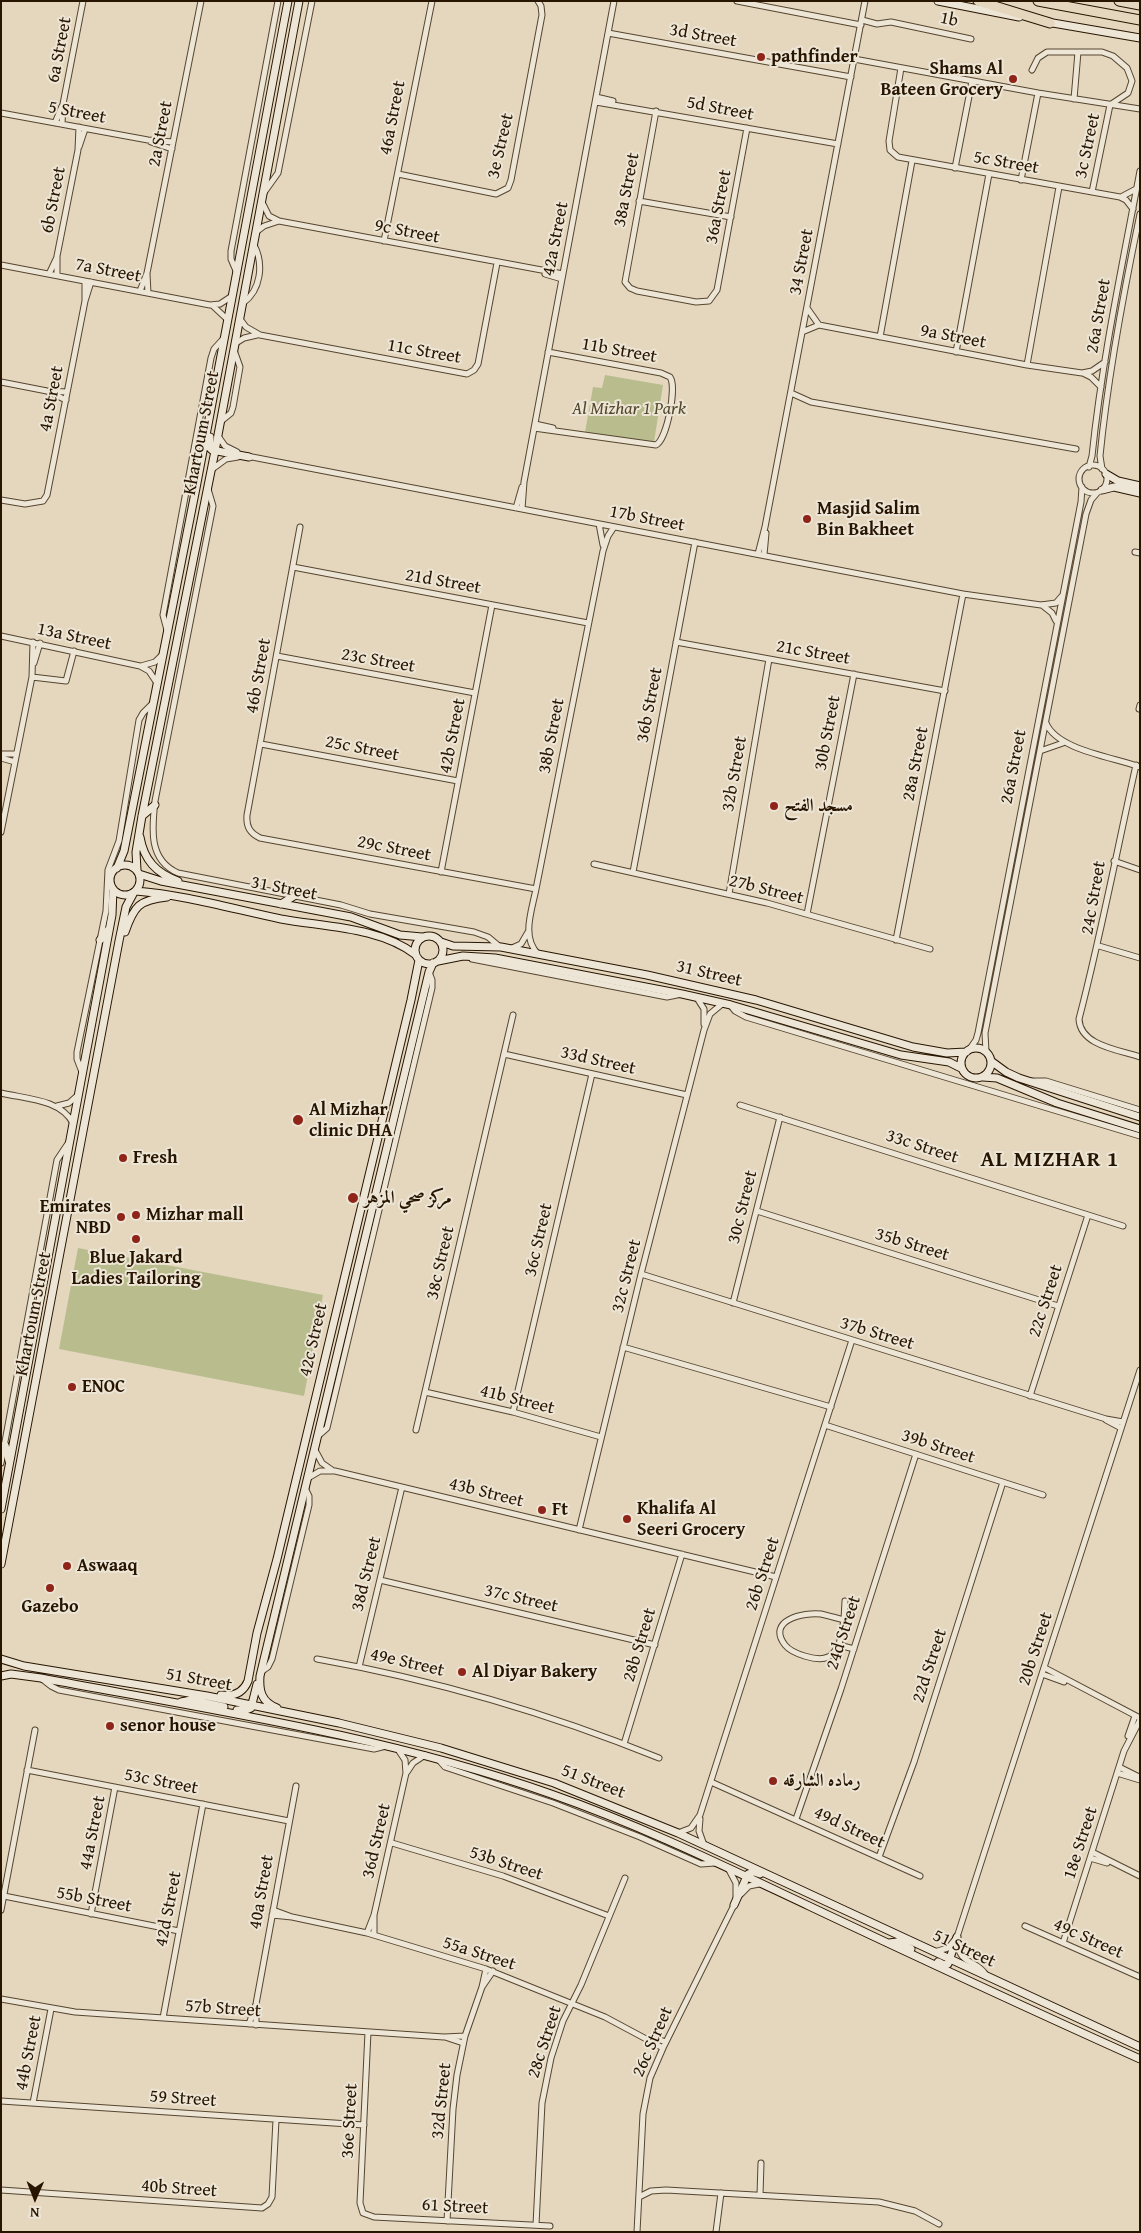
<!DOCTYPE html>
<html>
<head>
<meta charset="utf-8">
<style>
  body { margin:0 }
  #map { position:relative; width:1141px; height:2233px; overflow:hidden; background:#e4d7be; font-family:"Gentium Book Plus",serif }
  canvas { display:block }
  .frame { position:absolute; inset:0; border:2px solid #271500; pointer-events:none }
  .north { position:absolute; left:10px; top:2173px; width:50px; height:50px; -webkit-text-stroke:4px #ede5d5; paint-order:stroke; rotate:181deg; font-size:14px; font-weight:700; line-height:20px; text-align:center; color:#271500 }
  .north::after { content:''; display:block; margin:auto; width:18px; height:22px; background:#271500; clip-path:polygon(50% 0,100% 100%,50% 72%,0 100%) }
</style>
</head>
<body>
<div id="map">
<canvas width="1141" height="2233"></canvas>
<div class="frame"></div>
<div class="north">N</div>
</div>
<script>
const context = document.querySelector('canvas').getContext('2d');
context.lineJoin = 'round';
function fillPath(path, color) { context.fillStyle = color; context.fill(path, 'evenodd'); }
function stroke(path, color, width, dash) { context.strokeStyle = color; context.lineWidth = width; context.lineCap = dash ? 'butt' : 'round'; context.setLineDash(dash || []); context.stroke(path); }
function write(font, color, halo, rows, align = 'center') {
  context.font = font + ' "Gentium Book Plus",Amiri,serif'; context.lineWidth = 4; context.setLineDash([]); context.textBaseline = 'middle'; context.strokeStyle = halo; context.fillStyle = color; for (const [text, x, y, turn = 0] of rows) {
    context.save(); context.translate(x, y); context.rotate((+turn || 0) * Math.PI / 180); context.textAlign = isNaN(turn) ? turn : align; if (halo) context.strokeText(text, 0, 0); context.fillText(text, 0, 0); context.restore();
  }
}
fillPath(new Path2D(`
  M605 375 663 385 654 442 585 432 593 387 602 388Z
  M78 1248 323 1295 304 1396 59 1349Z`), '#b9bd8e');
const street = new Path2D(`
  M737 1 861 25
  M862 20 877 24 891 22 971 39
  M608 33 851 77
  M854 59 1038 93 1140 109
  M901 68 889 141 890 150 898 157 1120 197 1126 200 1133 209
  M1032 70 1038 58 1047 52H1102L1113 56 1127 68 1132 81 1128 93 1110 105 1092 192
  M596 97 613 101
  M1074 99 1078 52
  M596 102 838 144
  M656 111 625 282 630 288 637 291 696 302 709 301 717 290 747 128
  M1 113 148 140 173 142
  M55 123 62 106
  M62 124 63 104 83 1
  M151 142 172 149
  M79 147 85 129
  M955 168 972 81
  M398 174 496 194 508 188 511 180 542 15 541 6 538 1
  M1021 180 1038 93
  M263 194 278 173 312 1
  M1121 197 1136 189
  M639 201 731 217
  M262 202 269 216 279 221 563 274
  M256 232 264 226 279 221
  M384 241 432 1
  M1 265 210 305 220 304 232 296
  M237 273 231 259V251L278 1
  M49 274 57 257
  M147 274 148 293
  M545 274 562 279
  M57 275V256L78 150 79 127
  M140 291 147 273 201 1
  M85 301V281
  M243 303C261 290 264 264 254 245
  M213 306 228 320
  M807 308 819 325
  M240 319 246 327 260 335 467 374 474 370 478 364 497 263
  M802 332 819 325 1027 365 1082 373 1092 371 1105 362
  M880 337 912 161
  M236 343 244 338 257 335
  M956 352 989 174
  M1027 365 1059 187
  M1083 373 1091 377 1101 387
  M1 382 47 391 67 392
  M47 391 66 400
  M791 393 811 402 1076 449
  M220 422 231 413 233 407 240 367 234 350
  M535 424 553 428
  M534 428 656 445C667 439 677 387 670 377L661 373 548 352
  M218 436 225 446 237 452
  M247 456 963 594 1041 605 1056 603 1062 596
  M1079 479a14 14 0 1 1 28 0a14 14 0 1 1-28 0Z
  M1089 467 1092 456C1102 360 1122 266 1140 171
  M1102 469 1100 456C1108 375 1123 295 1140 214
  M211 470 226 459 238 457
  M208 489 213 506 155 801C152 828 148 860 178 873L341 905 370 914 474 932 488 937 500 947
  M1 500 25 504 43 501 47 495 85 301 91 282
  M516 508 522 487
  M522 509 524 482 614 1
  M599 524 603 545
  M300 527 247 815C246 827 250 833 260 838L536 889
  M1135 552 1140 553
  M758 554 765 527 865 1
  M764 555 766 533
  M293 567 588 623
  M1042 605 1052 613 1056 621
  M167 630 163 615 211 358 214 349 224 338
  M1 636 140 666 149 671 157 683
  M676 642 945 691
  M277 656 475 693
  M34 663 40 643
  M141 666 155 662 162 655
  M32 677 66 681 74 651
  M1139 709 1140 705
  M1046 723C1057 750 1113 757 1140 767
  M261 744 458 781
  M1040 751 1063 743
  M1 754H16
  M1 758 15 762
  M1136 765C1117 850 1101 935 1079 1019 1080 1046 1120 1050 1140 1057
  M1 832 32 677 33 642
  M1114 861 1140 870
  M594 864 767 903 930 949
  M441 872 492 605
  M633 872 695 542
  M729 894 769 659
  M807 914 854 674
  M896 940 963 594
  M1099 946 1140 958
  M512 948 521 944 528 932
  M538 954C521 937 532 910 536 889L603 551 608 536 614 527
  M472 959 667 997 682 994
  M697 998 704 1009V1024
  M731 1006 735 1011 746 1017 1140 1136
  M969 1050 976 1040 978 1033 1081 502 1082 487
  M986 1052 985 1033 1086 514 1091 500 1097 493
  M504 1054 687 1095
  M82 1072 77 1059V1052L106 911 108 870 119 841 139 720 143 713 153 703
  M1030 1081H1046L1140 1110
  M1 1093C26 1099 60 1099 73 1123
  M740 1105 1123 1226
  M57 1106 69 1103 78 1095
  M757 1211 1058 1306
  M641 1274 1106 1419 1123 1422
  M733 1303 780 1117
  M623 1347 831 1407
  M425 1392 513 1412 601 1437
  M1030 1396 1088 1215
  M513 1412 592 1074
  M1106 1420 1121 1428
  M825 1425 1043 1495
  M416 1430 513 1015
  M319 1435 327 1428 432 988V980L429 972
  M315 1450 322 1463 332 1470
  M1 1463 57 1160 69 1142
  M308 1478 320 1471H335L776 1577
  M579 1530 641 1274 704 1030 710 1014 722 1004
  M380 1580 655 1645
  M845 1601 844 1620C837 1618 829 1616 821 1614 804 1612 766 1620 785 1645 792 1654 818 1662 828 1657 833 1655 836 1649 839 1645L854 1649
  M839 1645 844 1620
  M317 1659C435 1680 548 1713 659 1758
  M359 1667 402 1487
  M1045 1668 1140 1718
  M261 1672 268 1667 272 1659 309 1505V1496L306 1490
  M1042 1674 1064 1682
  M42 1679 51 1686 59 1690 374 1749 386 1746
  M1128 1736 1135 1716
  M624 1744 682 1554
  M438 1759 445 1767 553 1803 640 1837 701 1864 715 1863
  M1119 1767 1139 1777
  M27 1770 289 1821
  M407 1772 413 1763 425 1755
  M1117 1773 1140 1780
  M711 1782 920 1876
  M700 1819 699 1831 704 1845
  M796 1819 841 1689 916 1454
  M678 1833 691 1828 700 1815 852 1340
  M392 1843 503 1876 609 1916
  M1092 1852 1140 1876
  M879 1857 914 1762 1003 1482
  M1090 1858 1107 1863
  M728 1868 736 1883V1897
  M741 1894 749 1886 759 1884
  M4 1896 179 1931
  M1 1910 35 1730
  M273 1910 292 1917
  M91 1914 115 1787
  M272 1915 292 1917 367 1933 486 1969 605 2017 663 2048
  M1025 1926 1140 1977
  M367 1933 374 1915 406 1773 405 1760 397 1748
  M374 1935V1916
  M957 1940C959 1967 976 1958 986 1975
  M1063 1943 1124 1751 1140 1720
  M934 1952 948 1948 957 1937 1140 1370
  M482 1987 493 1971
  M1 1999 75 2012 444 2037 465 2036
  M256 2005V2025
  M163 2018 203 1804
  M249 2024 256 2004 296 1786
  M368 2032 360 2203 363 2213 374 2217 550 2226
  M445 2037 463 2043
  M649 2039 654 2038 666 2042
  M1 2101 364 2125
  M33 2103 51 2009
  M1 2190 262 2208 268 2204 272 2197 276 2120
  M760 2195 761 2163
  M639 2197 651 2191 666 2190 879 2202 915 2211 939 2224
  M447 2221 453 2109 457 2075 465 2036 482 1987 486 1969
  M536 2225 542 2103 551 2058 563 2021 581 1985 625 1878
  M637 2232 643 2114 650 2078 663 2048 735 1903
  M716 2232 721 2193`);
const secondary = new Path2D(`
  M938 1 1019 17
  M1047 22 1140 38
  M210 437 209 447 212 450 249 457
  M1106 474 1118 481 1140 486
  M1102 490 1114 487 1140 493
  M142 816 155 805
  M140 837C144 860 156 873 178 881
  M110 880a15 15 0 1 1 30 0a15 15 0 1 1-30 0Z
  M117 868 124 851 196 488 288 1
  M137 870 136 852 142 816 215 451 299 1
  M139 874 161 881 351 917 400 935 422 937
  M136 891C185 895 233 909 281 919 325 927 380 927 416 955
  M281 904 294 896
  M125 932C134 906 139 900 167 897
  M415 950a14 14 0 1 1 28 0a14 14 0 1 1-28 0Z
  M100 940 109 929
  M441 942 453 946 501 947 647 975 756 1000 913 1047 947 1053 966 1052
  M438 961 463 956 495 958 682 994 731 1005 901 1055 949 1062 961 1068
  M961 1063a15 15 0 1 1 30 0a15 15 0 1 1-30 0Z
  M991 1061 1006 1072 1019 1078 1140 1117
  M983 1077 997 1078 1057 1103 1140 1129
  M5 1445 9 1461
  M1 1509 112 915 113 889
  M1 1564 119 941 126 907 133 894
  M1 1659 24 1666 207 1696 339 1723 441 1748 554 1783 678 1833 1140 2047
  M1 1676 11 1674 41 1678C212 1710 386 1736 551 1794 640 1825 724 1866 809 1906 919 1958 1029 2009 1140 2059
  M221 1695C234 1697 243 1693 248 1681L257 1633 277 1559 411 1000 419 960
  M181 1702 191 1700 224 1707
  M277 1708C261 1702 259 1690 260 1676L429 972 433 963
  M237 1710H246L251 1708 257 1684
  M734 1905 748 1874 754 1872 760 1874
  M889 1943 897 1942 911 1949
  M938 1962 944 1965 948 1964 957 1937`);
const highway = new Path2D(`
  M978 1 1050 23
  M1038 1 1140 20
  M1119 1 1140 5`);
stroke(street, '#564630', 7);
stroke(secondary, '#271500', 9);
stroke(highway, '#271500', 11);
stroke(street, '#ede5d5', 5);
stroke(secondary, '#ede5d5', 7);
stroke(highway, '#e4d7be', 9);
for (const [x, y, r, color] of [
  [761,57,5,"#8f2418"],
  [1013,79,5,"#8f2418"],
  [807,519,5,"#8f2418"],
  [774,806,5,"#8f2418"],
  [298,1120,6,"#8f2418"],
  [123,1158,5,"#8f2418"],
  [353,1198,6,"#8f2418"],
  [136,1215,5,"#8f2418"],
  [121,1217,5,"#8f2418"],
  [136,1239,5,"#8f2418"],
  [72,1387,5,"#8f2418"],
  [542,1510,5,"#8f2418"],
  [627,1519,5,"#8f2418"],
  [67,1566,5,"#8f2418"],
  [50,1588,5,"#8f2418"],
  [462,1672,5,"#8f2418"],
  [110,1726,5,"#8f2418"],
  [773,1781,5,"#8f2418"]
]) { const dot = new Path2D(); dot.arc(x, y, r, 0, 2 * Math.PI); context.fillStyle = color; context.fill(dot); stroke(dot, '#ede5d5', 2); }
write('18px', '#271500', '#ede5d5', [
  ["1b",949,20,12],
  ["3d Street",703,36,10],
  ["6a Street",60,50,-79],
  ["5d Street",720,109,11],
  ["5 Street",77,113,11],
  ["46a Street",393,118,-79],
  ["2a Street",161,134,-79],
  ["3e Street",501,146,-77],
  ["3c Street",1088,146,-78],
  ["5c Street",1006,163,10],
  ["38a Street",627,190,-79],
  ["6b Street",54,200,-79],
  ["36a Street",719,207,-79],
  ["9c Street",407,232,11],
  ["42a Street",556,239,-79],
  ["34 Street",802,262,-79],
  ["7a Street",108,271,11],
  ["26a Street",1099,316,-80],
  ["9a Street",953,337,11],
  ["11b Street",619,351,10],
  ["11c Street",424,352,10],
  ["4a Street",52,399,-79],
  ["Khartoum Street",202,433,-79],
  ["17b Street",647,519,11],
  ["21d Street",443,582,10],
  ["13a Street",74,637,12],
  ["21c Street",813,653,10],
  ["23c Street",378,661,10],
  ["46b Street",259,676,-80],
  ["36b Street",650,705,-79],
  ["30b Street",828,733,-79],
  ["42b Street",453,736,-79],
  ["38b Street",552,736,-79],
  ["25c Street",362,749,11],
  ["28a Street",916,764,-79],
  ["26a Street",1014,767,-79],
  ["32b Street",735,774,-80],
  ["29c Street",394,849,11],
  ["31 Street",284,889,11],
  ["27b Street",766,890,14],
  ["24c Street",1094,898,-80],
  ["31 Street",709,974,13],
  ["33d Street",598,1061,13],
  ["33c Street",922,1147,18],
  ["30c Street",743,1207,-76],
  ["36c Street",539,1240,-77],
  ["35b Street",912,1245,17],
  ["38c Street",441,1263,-77],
  ["32c Street",627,1276,-76],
  ["22c Street",1046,1301,-72],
  ["Khartoum Street",34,1314,-79],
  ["37b Street",877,1334,17],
  ["42c Street",314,1340,-77],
  ["41b Street",517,1400,14],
  ["39b Street",938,1447,18],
  ["43b Street",486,1493,14],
  ["38d Street",367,1574,-76],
  ["26b Street",763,1574,-72],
  ["37c Street",521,1599,13],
  ["24d Street",844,1633,-72],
  ["28b Street",640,1645,-73],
  ["20b Street",1036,1649,-72],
  ["49e Street",407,1663,13],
  ["22d Street",930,1666,-72],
  ["51 Street",199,1680,10],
  ["53c Street",161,1782,11],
  ["51 Street",593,1782,21],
  ["49d Street",849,1828,25],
  ["44a Street",93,1833,-79],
  ["36d Street",377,1841,-77],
  ["18e Street",1081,1843,-72],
  ["53b Street",506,1864,18],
  ["40a Street",262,1892,-80],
  ["55b Street",94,1900,11],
  ["42d Street",169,1909,-79],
  ["49c Street",1088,1939,24],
  ["51 Street",964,1949,25],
  ["55a Street",479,1954,18],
  ["57b Street",223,2009,4],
  ["28c Street",545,2042,-72],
  ["26c Street",653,2042,-66],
  ["44b Street",29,2053,-79],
  ["59 Street",183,2099,4],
  ["32d Street",442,2101,-84],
  ["36e Street",350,2121,-87],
  ["40b Street",179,2189,4],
  ["61 Street",455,2207,3]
]);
write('bold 18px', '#271500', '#ede5d5', [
  ["pathfinder",771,57],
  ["Shams Al",1003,69,"right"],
  ["Bateen Grocery",1003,90,"right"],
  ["Masjid Salim",817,509],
  ["Bin Bakheet",817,530],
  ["مسجد الفتح",784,806],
  ["Al Mizhar",309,1110],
  ["clinic DHA",309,1131],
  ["Fresh",133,1158],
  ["مركز صحي المزهر",364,1198],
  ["Emirates",111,1207,"right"],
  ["NBD",111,1228,"right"],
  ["Mizhar mall",146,1215],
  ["Blue Jakard",136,1258,"center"],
  ["Ladies Tailoring",136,1279,"center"],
  ["ENOC",82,1387],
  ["Khalifa Al",637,1509],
  ["Seeri Grocery",637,1530],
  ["Ft",552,1510],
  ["Aswaaq",77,1566],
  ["Gazebo",50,1607,"center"],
  ["Al Diyar Bakery",472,1672],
  ["senor house",120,1726],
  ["رماده الشارقه",783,1781]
], 'left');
write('italic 18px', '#53472b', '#ede5d5', [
  ["Al Mizhar 1 Park",629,409]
]);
context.letterSpacing = '1px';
write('bold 22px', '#271500', '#ede5d5', [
  ["AL MIZHAR 1",1050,1160]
]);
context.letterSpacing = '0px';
</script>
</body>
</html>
